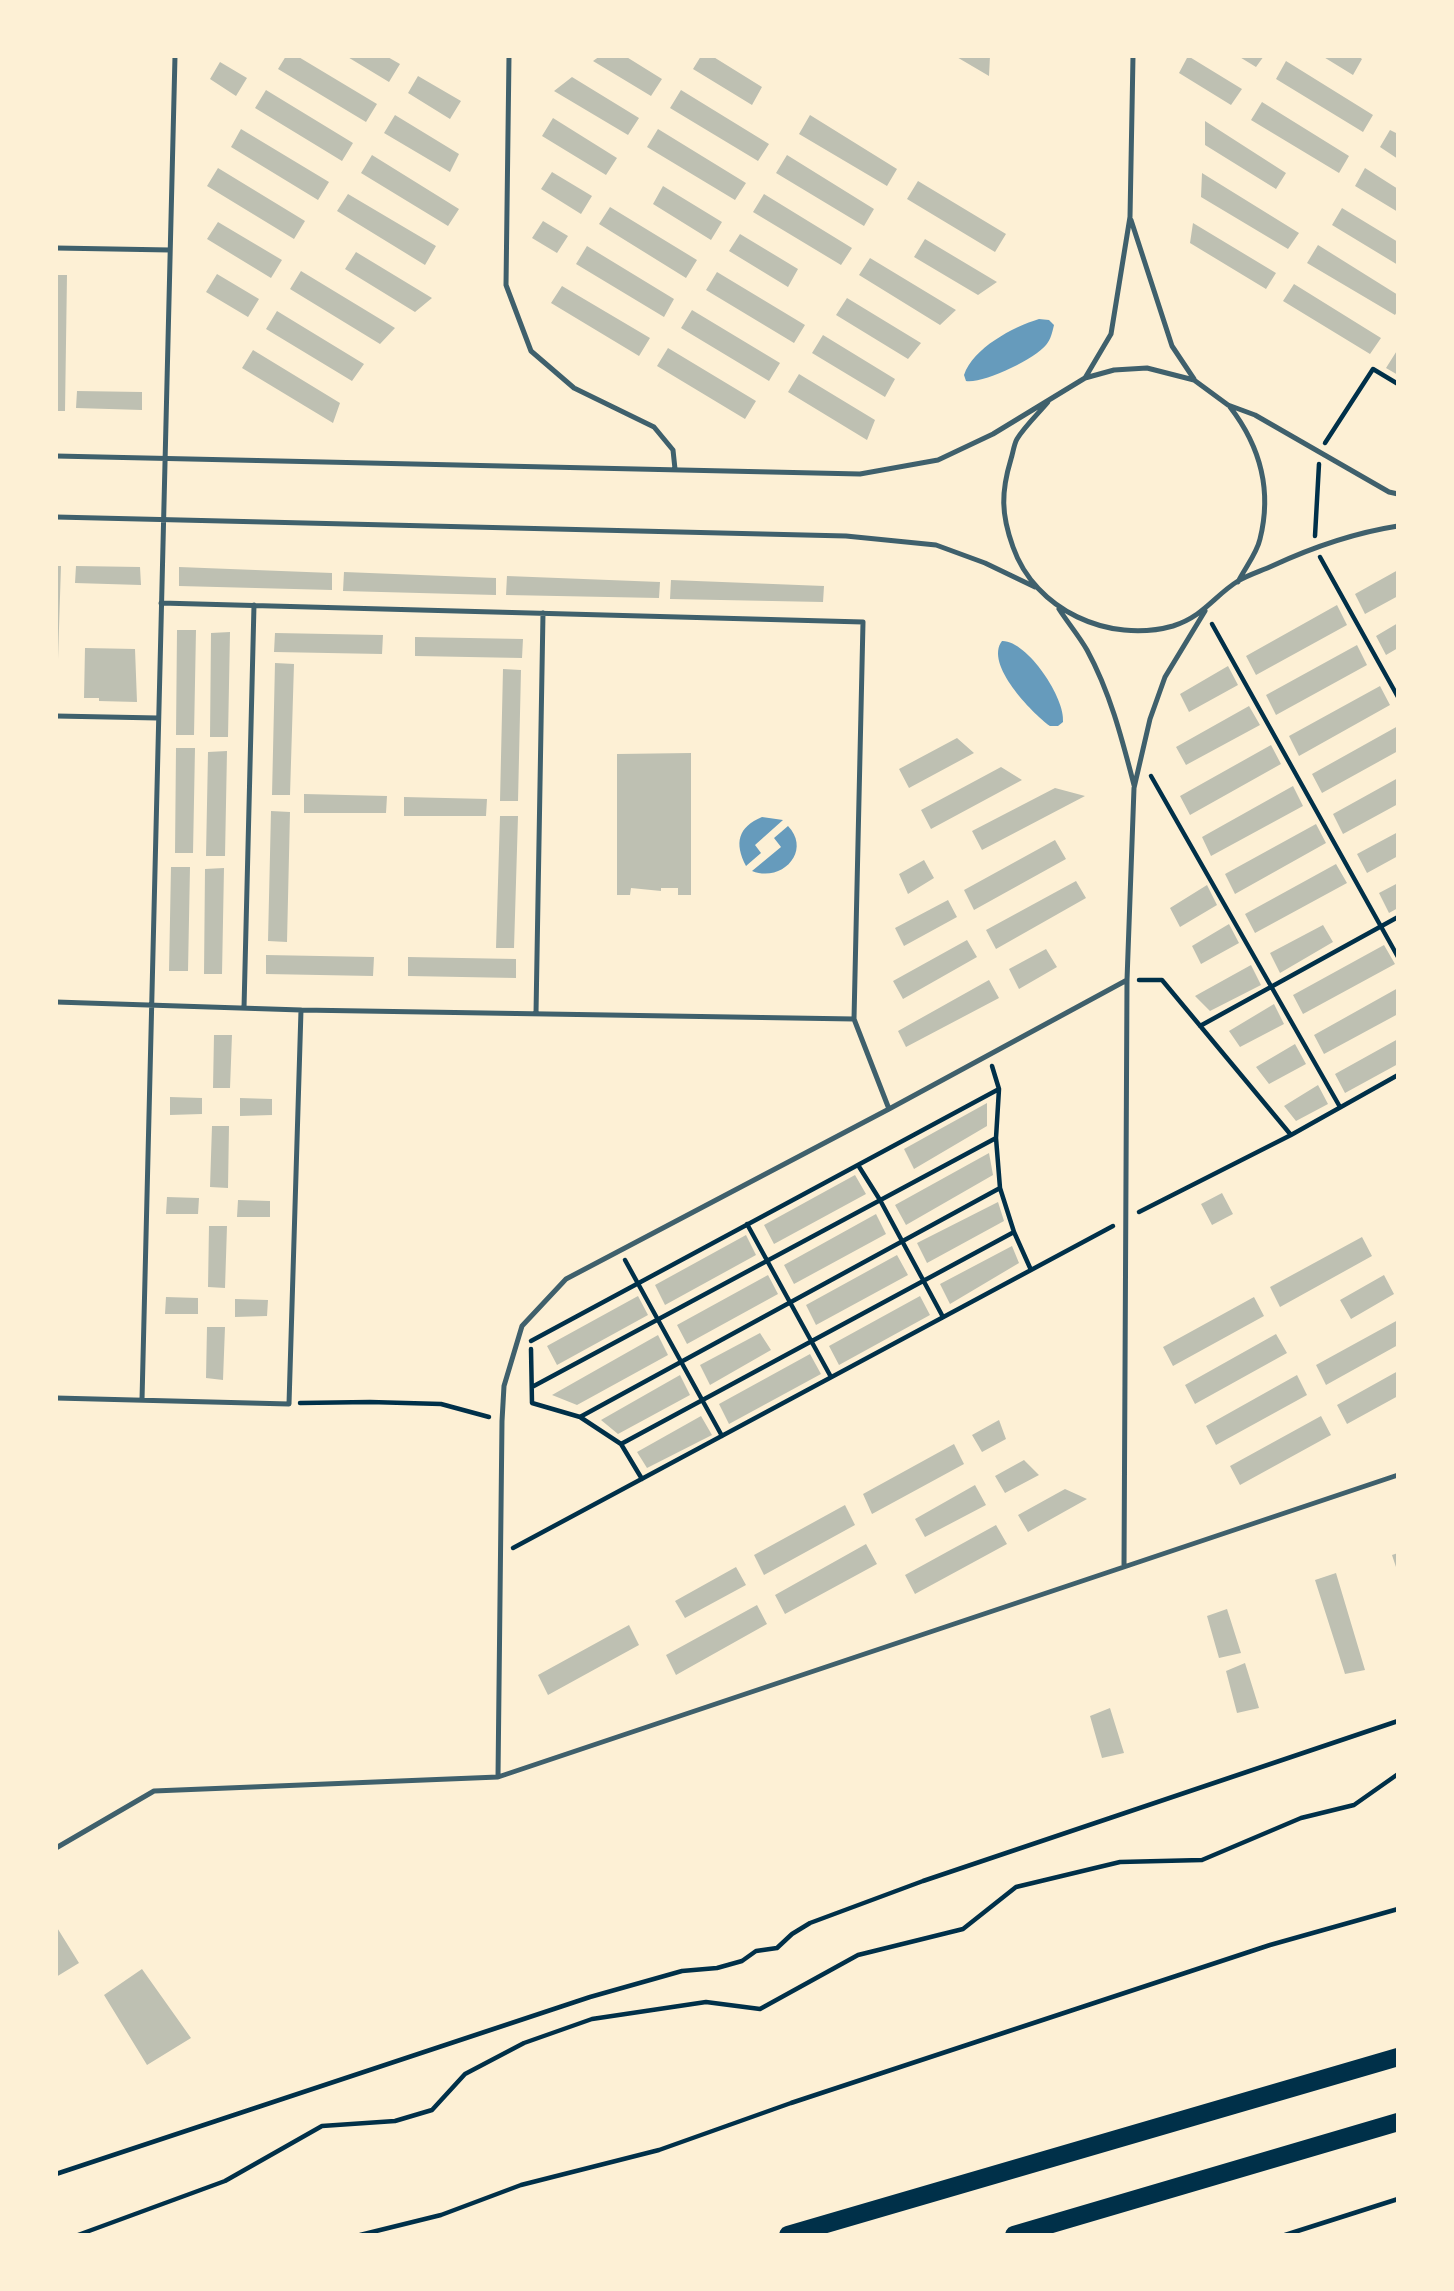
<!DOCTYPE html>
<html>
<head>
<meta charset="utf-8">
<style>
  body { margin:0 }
  #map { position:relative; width:1454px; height:2291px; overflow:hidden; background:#fdf0d5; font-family:"DejaVu Sans",sans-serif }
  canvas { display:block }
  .frame { position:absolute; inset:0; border:58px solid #fdf0d5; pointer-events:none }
</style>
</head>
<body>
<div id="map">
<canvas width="1454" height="2291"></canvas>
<div class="frame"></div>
</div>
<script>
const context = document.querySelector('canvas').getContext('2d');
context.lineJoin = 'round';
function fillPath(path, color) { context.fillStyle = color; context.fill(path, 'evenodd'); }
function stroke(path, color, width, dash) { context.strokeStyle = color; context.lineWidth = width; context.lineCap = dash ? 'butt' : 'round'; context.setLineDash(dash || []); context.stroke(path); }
fillPath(new Path2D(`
  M1039 319 1049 320 1054 325C1052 333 1051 339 1046 345 1035 359 983 384 966 381L964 375C973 348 1013 327 1039 319Z
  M1002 641C1027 640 1066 699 1063 722L1058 726H1050C1032 713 984 664 1002 641Z
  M762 817 783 820 755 845 761 853 746 866C734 843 738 827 762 817Z
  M788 826C812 851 782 883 752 871L781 847 774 838Z`), '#669bbc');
fillPath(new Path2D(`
  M286 56H297L377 104 366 122 278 69Z
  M346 56H386L400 64 389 82Z
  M600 56H625L662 79 651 96 593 61Z
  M701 56H712L762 87 752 105 693 69Z
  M955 56H990L989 76Z
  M1188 56 1242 89 1231 105 1179 73Z
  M1238 56H1264L1256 67Z
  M1322 56H1358L1362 59 1353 75Z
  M1286 61 1373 115 1363 132 1276 79Z
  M220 62 247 78 236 96 210 79Z
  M418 76 461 101 450 119 408 93Z
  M572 77 639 118 628 135 554 91Z
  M266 90 353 143 342 161 255 108Z
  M681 90 769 144 758 161 670 108Z
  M1262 102 1349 156 1339 173 1251 120Z
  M395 115 459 154 450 172 384 133Z
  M810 115 897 169 887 186 799 134Z
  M553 118 617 158 606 175 542 136Z
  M1205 121 1286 173 1276 189 1205 145Z
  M241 129 329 182 318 200 231 147Z
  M658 129 746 183 735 200 647 147Z
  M1390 130 1398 134V159L1380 147Z
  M372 155 459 209 448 226 361 173Z
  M787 155 874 209 864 226 776 173Z
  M218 168 305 221 294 239 207 186Z
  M1365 168 1398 189V212L1355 186Z
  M552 172 592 196 581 214 541 189Z
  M1202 173 1299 233 1288 249 1201 197Z
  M918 181 1006 234 995 252 907 199Z
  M663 186 722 222 711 240 653 204Z
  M348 194 436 246 425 265 337 211Z
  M764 194 852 248 841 265 753 212Z
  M610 207 697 260 686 278 599 224Z
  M1342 208 1398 242V265L1332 225Z
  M543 221 568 236 557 253 532 238Z
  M218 222 282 260 271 278 207 239Z
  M1193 223 1276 273 1266 289 1190 243Z
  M740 234 798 269 788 287 729 251Z
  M925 239 997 282 978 295 914 257Z
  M1318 245 1398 295V310L1395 315 1307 263Z
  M587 246 674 299 664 317 576 264Z
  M356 252 432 298 415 312 345 269Z
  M870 258 956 310 940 325 859 275Z
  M301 271 395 328 380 344 290 289Z
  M717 272 805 325 794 343 706 290Z
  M217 274 259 299 248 317 206 292Z
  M56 275H67L65 411H56Z
  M1294 284 1381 338 1370 354 1283 301Z
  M562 286 650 338 639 356 551 303Z
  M847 298 921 343 908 359 836 315Z
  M692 310 780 363 769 381 681 328Z
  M277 311 364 364 352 381 266 329Z
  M823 335 895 379 885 397 812 353Z
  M668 348 756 401 745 419 657 366Z
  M1398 349V375L1386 368Z
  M253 350 340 403 333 423 242 368Z
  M799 374 875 420 867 440 788 392Z
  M77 391 142 392V410L76 408Z
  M56 566H61L58 659H56Z
  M76 566 140 567 141 585 75 583Z
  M179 567 332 573V590L179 586Z
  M1398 570V596L1365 614 1355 594Z
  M344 572 496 578V595L343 591Z
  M507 576 660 582 659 598 506 595Z
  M671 580 824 586 823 602 670 599Z
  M1337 605 1347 625 1256 675 1246 656Z
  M1398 623V648L1386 655 1376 636Z
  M177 630H196L194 735H176Z
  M230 632 228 737H210L211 633Z
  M275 633 383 635 382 654 274 652Z
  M415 637 523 639 522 658 415 656Z
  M1357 645 1367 665 1276 715 1266 695Z
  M85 648 135 649 137 702 99 701V698H84Z
  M275 663 294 664 290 795H272Z
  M1228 666 1238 685 1189 712 1180 694Z
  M503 669 521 670 518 801H500Z
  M1380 686 1390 705 1299 756 1289 736Z
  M1249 706 1260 725 1186 765 1176 747Z
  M1398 726V751L1322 793 1312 774Z
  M957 738 974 753 909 788 899 769Z
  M1271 745 1281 764 1190 815 1180 796Z
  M176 748H195L193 853H175Z
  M227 751 225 856H206L208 752Z
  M691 753V895H678V888H661V891L631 888 630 895H617V754Z
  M1001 767 1022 780 931 829 921 810Z
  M1398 778V804L1343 834 1333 814Z
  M1293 786 1303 806 1211 856 1202 837Z
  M1055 788 1085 796 982 850 972 831Z
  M304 794 387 796 386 813H304Z
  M404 797 487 799 486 816H404Z
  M271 811 290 812 287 942 268 941Z
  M500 816H518L514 948H496Z
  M1316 824 1326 843 1235 894 1225 874Z
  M1398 832V856L1367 873 1357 854Z
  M1055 840 1066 859 974 910 964 890Z
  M924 860 934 878 908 894 899 874Z
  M1336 864 1347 883 1255 933 1245 914Z
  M171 867H190L188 971H169Z
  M224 868 222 974H204L205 869Z
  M1076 881 1086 898 996 949 986 930Z
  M1398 883V908L1389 913 1379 893Z
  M1207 885 1217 905 1180 927 1170 908Z
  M948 900 957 917 904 946 895 928Z
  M1229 924 1239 943 1201 964 1192 946Z
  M1323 925 1333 942 1280 973 1270 953Z
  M967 940 977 957 903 999 893 981Z
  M1384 945 1395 964 1303 1014 1293 995Z
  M1046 949 1057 967 1019 989 1009 969Z
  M266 955 374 957 373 976 266 974Z
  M408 957 516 959V978L408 976Z
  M1251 965 1261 985 1210 1011 1195 996Z
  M989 980 999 998 906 1047 898 1031Z
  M1398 988V1014L1324 1054 1314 1035Z
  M1274 1004 1284 1024 1240 1047 1229 1031Z
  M214 1035H232L230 1088H213Z
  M1398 1039V1064L1345 1093 1335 1074Z
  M1295 1044 1306 1064 1269 1084 1256 1067Z
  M1318 1085 1328 1104 1296 1121 1284 1106Z
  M170 1097 202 1098V1114L170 1115Z
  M240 1098 272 1099V1115L240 1116Z
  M987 1103V1126L914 1169 904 1149Z
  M212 1126H229L228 1188 210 1187Z
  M989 1153 993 1175 906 1225 895 1205Z
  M855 1175 866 1194 774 1244 764 1225Z
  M1222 1193 1233 1214 1212 1225 1201 1204Z
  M167 1197 199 1198 198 1214H166Z
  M238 1200 270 1201V1217H237Z
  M998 1202 1004 1221 927 1263 917 1243Z
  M876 1214 886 1234 794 1284 784 1265Z
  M209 1226H227L225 1288 208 1287Z
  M746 1235 756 1255 665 1305 655 1285Z
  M1362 1237 1372 1256 1280 1307 1270 1287Z
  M1012 1246 1019 1263 950 1304 940 1284Z
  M897 1255 908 1275 816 1325 806 1305Z
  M768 1275 778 1294 687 1344 677 1325Z
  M1384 1275 1394 1294 1351 1319 1340 1300Z
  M638 1296 648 1315 557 1365 547 1346Z
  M920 1296 930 1315 839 1365 829 1346Z
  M166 1297 198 1298V1314H165Z
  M1254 1297 1264 1316 1173 1366 1163 1347Z
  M235 1299 268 1300 267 1316 235 1317Z
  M1398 1320V1345L1326 1385 1316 1365Z
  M207 1327H225L223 1380 206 1378Z
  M760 1333 771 1350 710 1385 700 1365Z
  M1276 1334 1287 1353 1195 1404 1185 1385Z
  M658 1335 668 1355 577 1405 552 1395Z
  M810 1354 821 1374 729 1424 719 1404Z
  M1398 1371V1396L1347 1424 1337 1405Z
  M680 1375 690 1395 618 1434 601 1420Z
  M1297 1375 1307 1395 1216 1445 1206 1426Z
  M701 1416 712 1435 647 1468 637 1452Z
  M1321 1416 1331 1435 1240 1485 1230 1466Z
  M999 1420 1006 1439 982 1452 972 1435Z
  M954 1444 964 1464 872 1514 863 1494Z
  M1024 1460 1039 1475 1005 1493 995 1476Z
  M975 1485 986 1505 925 1537 915 1519Z
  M1065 1489 1087 1499 1028 1532 1018 1515Z
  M845 1505 855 1525 764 1575 754 1555Z
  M996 1525 1007 1544 915 1594 905 1575Z
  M866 1544 877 1564 785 1614 775 1595Z
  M1398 1553V1570H1397L1392 1555Z
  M736 1567 746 1585 685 1618 675 1601Z
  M1336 1573 1365 1670 1345 1674 1315 1580Z
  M757 1605 767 1624 676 1675 666 1655Z
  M1227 1609 1241 1653 1219 1658 1207 1616Z
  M629 1625 639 1645 548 1695 538 1675Z
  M1245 1663 1259 1708 1237 1713 1226 1671Z
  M1110 1708 1124 1753 1102 1758 1090 1716Z
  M56 1926 79 1963 56 1977Z
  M142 1969 191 2038 147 2065 104 1995Z`), '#bec0b2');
stroke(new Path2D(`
  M1325 443 1373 369 1398 384
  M1315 536 1319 464
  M1320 557 1398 697
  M1212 624 1398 957
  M1151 776 1340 1107
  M1139 980H1162L1291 1135
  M1200 1026 1398 917
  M992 1066 999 1089 996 1138 1000 1188 1014 1232 1031 1270
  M858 1165 880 1200 943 1317
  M1139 1212 1291 1135 1398 1075
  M747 1224 831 1377
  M625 1260 722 1436
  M531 1341 999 1089
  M531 1349 532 1403 580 1417 621 1444 642 1479
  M532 1387 996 1138
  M300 1403 370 1402 441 1404 489 1417
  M580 1417 1000 1188
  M621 1444 1014 1232
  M513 1548 1113 1226
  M56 2174 590 1997 682 1971 717 1968 742 1961 756 1951 777 1948 792 1934 810 1923 923 1881 1398 1721
  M78 2235 225 2181 322 2126 395 2121 432 2110 465 2074 524 2043 592 2019 706 2002 760 2009 858 1955 963 1929 1016 1887 1120 1862 1202 1860 1301 1818 1354 1805 1398 1774
  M360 2235 441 2215 521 2185 659 2150 791 2103 1270 1945 1398 1909
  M1285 2235 1398 2199`), '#003049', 4.5);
stroke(new Path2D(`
  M509 56 506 285 531 351 574 388 654 427 673 450 675 469
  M1131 220 1172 346 1194 379
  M56 248 170 250
  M1085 378 1111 334 1130 217 1133 56
  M1048 402C1038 414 1025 426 1017 439 1014 444 1013 453 1011 459 1001 492 1001 514 1013 547 1035 610 1109 644 1173 626 1204 616 1214 596 1238 581 1248 575 1261 571 1272 566 1313 547 1353 533 1398 526
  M1230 407C1260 446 1272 491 1260 539 1257 553 1245 568 1238 582
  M56 456 860 474 938 460 993 434 1085 378 1114 370 1147 368 1194 380 1228 405 1255 415 1389 492 1398 494
  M56 517 846 536 936 545 985 563 1035 587
  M161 603 863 622 854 1019
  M1059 609C1068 623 1079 636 1087 650 1110 692 1122 739 1134 785
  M56 716 158 718
  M56 1002 301 1010
  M244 1008 254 605
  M536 1013 543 613
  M56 1398 289 1404 301 1010 854 1019 889 1109
  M142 1400 175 56
  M1124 1566 1127 980 1134 788 1150 719 1165 677 1205 611
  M498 1777 502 1421 504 1386 522 1326 566 1279 889 1109 1127 980
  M56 1848 154 1791 498 1777 1398 1475`), '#3f606c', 5);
stroke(new Path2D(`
  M788 2235 1398 2057
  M1014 2235 1398 2122`), '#003049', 18);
</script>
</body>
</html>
